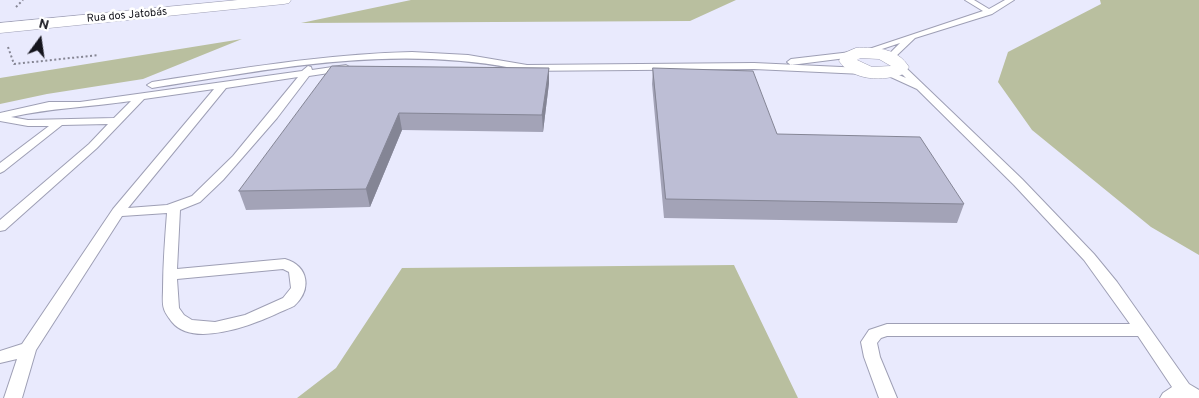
<!DOCTYPE html>
<html>
<head>
<meta charset="utf-8">
<style>
  body { margin:0 }
  #map { position:relative; width:1199px; height:398px; overflow:hidden; background:#e9eafd; font-family:Overpass,sans-serif }
  canvas { display:block }
  .north { position:absolute; left:15px; top:15px; width:50px; height:50px; -webkit-text-stroke:4px #fff; paint-order:stroke; rotate:14deg; font-size:14px; font-weight:700; line-height:20px; text-align:center; color:#15151d }
  .north::after { content:''; display:block; margin:auto; width:18px; height:22px; background:#15151d; clip-path:polygon(50% 0,100% 100%,50% 72%,0 100%) }
</style>
</head>
<body>
<div id="map">
<canvas width="1199" height="398"></canvas>
<div class="north">N</div>
</div>
<script>
const context = document.querySelector('canvas').getContext('2d');
context.lineJoin = 'round';
function fillPath(path, color) { context.fillStyle = color; context.fill(path, 'evenodd'); }
function stroke(path, color, width, dash) { context.strokeStyle = color; context.lineWidth = width; context.lineCap = dash ? 'butt' : 'round'; context.setLineDash(dash || []); context.stroke(path); }
function write(font, color, halo, rows, align = 'center') {
  context.font = font + ' Overpass,sans-serif'; context.lineWidth = 5; context.setLineDash([]); context.textBaseline = 'middle'; context.strokeStyle = halo; context.fillStyle = color; for (const [text, x, y, turn = 0] of rows) {
    context.save(); context.translate(x, y); context.rotate((+turn || 0) * Math.PI / 180); context.textAlign = isNaN(turn) ? turn : align; if (halo) context.strokeText(text, 0, 0); context.fillText(text, 0, 0); context.restore();
  }
}
fillPath(new Path2D(`
  M411 0H736L690 21 301 23Z
  M1100 0H1199V255L1151 227 1032 130 998 82 1008 52 1101 4Z
  M242 39 143 79 47 94 0 104V78Z
  M734 265 798 398H297L336 368 402 268Z`), '#b9bf9f');
const service = new Path2D(`
  M965 0H974L989 9 1005 0H1014L992 14 915 38 893 59H887L886 57 900 43 864 55 860 52 983 11Z
  M412 52 468 55 527 65 754 63 863 68 868 71 863 74 754 69 516 71 512 68C389 45 273 69 152 88L147 85 152 82C238 69 324 54 412 52Z
  M851 52 854 53V57L791 65 787 62 791 59Z
  M900 64 903 65 1022 179 1094 254 1117 282 1189 384 1199 390V398H1160L1163 393 1172 387 1138 336H887L881 338 877 343 880 357 897 398H879L864 357 861 342 869 330 887 324H1130L1084 260 1014 185 917 89 882 73 887 70 906 78 895 67Z
  M346 65 351 68 349 70 309 76 277 118 223 180 200 202 180 210 177 269 285 259C309 266 312 290 294 306 289 309 281 311 276 314 252 325 193 348 172 322 169 318 165 313 164 309 162 303 163 295 163 290 163 264 165 238 167 213L122 216 36 350 22 398H4L17 359 0 363V351L22 344 113 209 214 89 144 99 97 148 5 230 0 231V220L89 144 108 124 62 125 4 171 0 173V163L49 126H28L0 121V113L49 102H80L302 71 308 66 311 67 312 70ZM298 77 233 156 192 196 167 205 128 208 226 88ZM131 101 114 118 28 120 11 117C50 108 91 107 131 101ZM283 269 289 272 291 288 283 298 245 315 215 322 192 320 184 315 179 308 177 279Z`);
const minor = new Path2D(`
  M238 0H291L289 3 284 4 0 33V23Z
  M856 48C877 47 897 48 909 67L904 74C883 81 854 82 839 61L842 54ZM860 58 879 59 891 66 872 67 857 60Z`);
stroke(service, '#9e9fb5', 2);
stroke(minor, '#9e9fb5', 1);
stroke(new Path2D(`
  M16 7 23 0
  M8 47 14 64 99 55`), '#868694', 2, [2, 2.5]);
fillPath(service, '#fff');
fillPath(minor, '#fff');
fillPath(new Path2D(`
  M332 66 549 68V83L543 132 402 130 370 207 246 210 239 191Z
  M653 68 777 134 964 204 957 223 664 218 652 84Z`), '#a3a3b7');
fillPath(new Path2D(`
  M549 68V83L543 132 542 115Z
  M399 113 402 130 370 207 366 189Z`), '#848595');
const building = new Path2D(`
  M332 66 549 68 542 115 399 113 366 189 239 191Z
  M653 68 753 71 777 134 920 137 964 204 666 199Z`);
fillPath(building, '#bdbed5');
stroke(building, '#848595', 1);
write('11px', '#15151d', '#fff', [
  ["Rua dos Jatobás",127,16,-5]
]);
</script>
</body>
</html>
